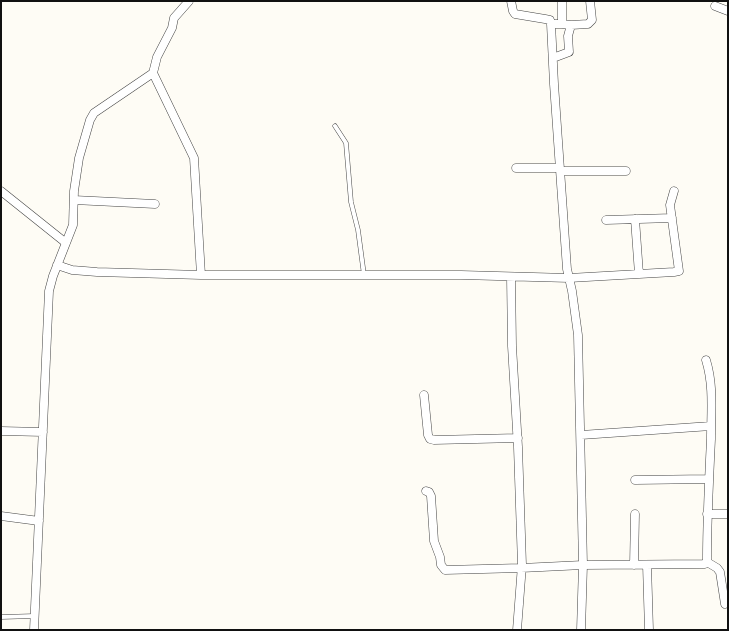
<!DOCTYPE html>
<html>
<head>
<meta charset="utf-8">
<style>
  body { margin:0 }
  #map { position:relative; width:729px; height:631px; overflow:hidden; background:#fefcf5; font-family:Spectral,serif }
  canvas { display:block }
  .frame { position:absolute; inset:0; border:2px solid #111; pointer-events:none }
</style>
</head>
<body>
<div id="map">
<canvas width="729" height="631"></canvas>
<div class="frame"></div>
</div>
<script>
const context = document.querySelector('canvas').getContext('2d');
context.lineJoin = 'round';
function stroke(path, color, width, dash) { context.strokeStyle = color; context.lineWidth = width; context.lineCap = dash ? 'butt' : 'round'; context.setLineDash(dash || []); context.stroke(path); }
const service = new Path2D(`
  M335 126 346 143 351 202 358 230 364 275
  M1 617 35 616`);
const minor = new Path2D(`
  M511 1 513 11 515 14 545 19 550 20 551 24H562L571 25
  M715 6 728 11
  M551 24 554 84 567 269 572 291 578 335 583 565 581 630
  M562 24V1
  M553 58 569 52 568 36 571 25 588 24 592 20 590 1
  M153 73 194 158 201 275
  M516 168H560
  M560 171H626
  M1 191 66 243
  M74 200 155 204
  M635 219 639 274
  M606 220 672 218
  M57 265 72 270 97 272 201 275H461L569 278 674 272 679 271 670 205 674 191
  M511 277 512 346 518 447 522 565 517 630
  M424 395 428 435 430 439 434 440 518 438
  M1 431 43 432
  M581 435 711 426
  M635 480 709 479
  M426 491 429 492 431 496 434 541 440 557 441 565 445 570 521 568 583 565 705 564 707 560C707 519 709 479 711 439 711 412 714 386 706 360
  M707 514H728
  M1 516 39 521
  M707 562 717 568 720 572 725 604
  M634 565 635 514
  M647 565 649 630
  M34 630 49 291 53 276 73 225 74 191 79 158 90 120 94 113 153 73 157 57 172 28 174 18 189 1`);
stroke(service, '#444', 5);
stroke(minor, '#444', 9);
stroke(service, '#fff', 4);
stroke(minor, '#fff', 8);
</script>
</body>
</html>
